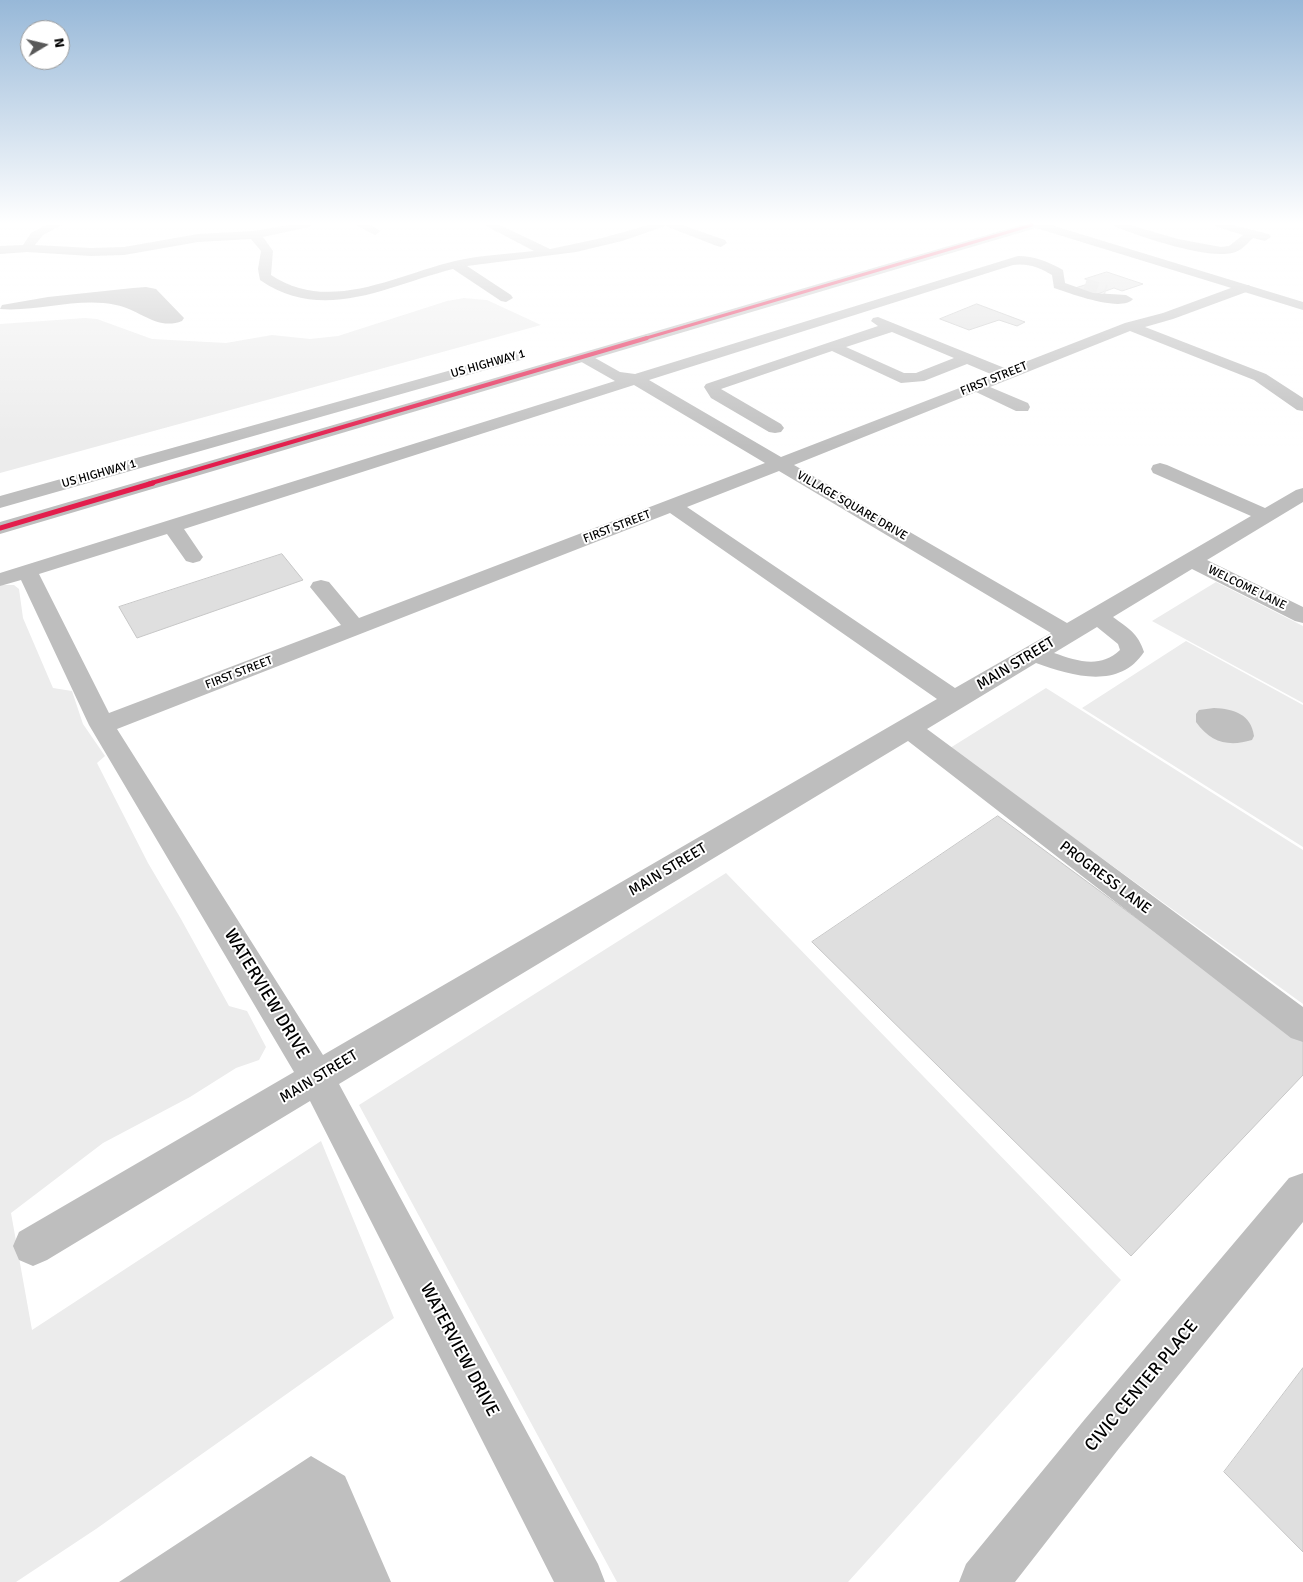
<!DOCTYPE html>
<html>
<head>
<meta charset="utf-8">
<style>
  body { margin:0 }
  #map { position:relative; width:1303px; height:1582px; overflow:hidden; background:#fff; font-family:Signika,sans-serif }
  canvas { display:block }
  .north { position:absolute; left:20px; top:20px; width:50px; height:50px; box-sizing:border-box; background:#fff; border:1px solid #999; border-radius:50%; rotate:81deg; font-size:14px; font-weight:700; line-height:20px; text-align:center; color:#000 }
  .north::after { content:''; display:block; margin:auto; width:18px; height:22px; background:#595959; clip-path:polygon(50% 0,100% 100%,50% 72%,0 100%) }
</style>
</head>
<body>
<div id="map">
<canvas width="1303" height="1582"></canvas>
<div class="north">N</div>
</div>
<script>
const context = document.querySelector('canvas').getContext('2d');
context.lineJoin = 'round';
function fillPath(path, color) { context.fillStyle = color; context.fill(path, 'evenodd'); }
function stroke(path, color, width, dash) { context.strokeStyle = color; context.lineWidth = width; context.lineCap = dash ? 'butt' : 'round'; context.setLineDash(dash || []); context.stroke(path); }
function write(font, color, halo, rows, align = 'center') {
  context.font = font + ' Signika,sans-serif'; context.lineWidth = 4; context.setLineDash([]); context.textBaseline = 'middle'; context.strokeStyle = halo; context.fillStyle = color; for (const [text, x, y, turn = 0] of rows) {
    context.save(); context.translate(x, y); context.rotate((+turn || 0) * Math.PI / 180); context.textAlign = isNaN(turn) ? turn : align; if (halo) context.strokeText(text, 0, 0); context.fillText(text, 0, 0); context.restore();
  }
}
fillPath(new Path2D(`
  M464 298 487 300 541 325 0 473V324L85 318 97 319 152 339 226 343 272 335 310 339 338 336 447 301Z
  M1216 582 1303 626V703L1152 621Z
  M0 585H14L19 589 23 618 53 688 72 691 83 724 105 756 97 763 148 863 181 919 229 1006 247 1011 266 1047 259 1060 236 1068 190 1097 103 1143 11 1213 32 1330 321 1141 394 1318 96 1529 16 1582H0Z
  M1186 641 1303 705V847L1082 708Z
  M1046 688 1303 850V1004L950 748Z
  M726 873 1121 1280 848 1582H617L359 1105Z`), '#ececec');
fillPath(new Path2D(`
  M133 288 146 287 156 289 184 318 182 321C157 331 139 309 116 305 78 297 38 312 0 309L2 305 48 297Z
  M1214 708C1234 709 1251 714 1254 736L1252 740C1229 747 1211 743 1196 722V714L1199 710Z
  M311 1456 345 1476 391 1582H119Z`), '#bfbfbf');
const building = new Path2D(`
  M1107 272 1143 284 1122 291 1114 288 1092 296 1072 289 1094 282 1085 279Z
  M977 304 1025 322 1017 326 999 320 969 330 940 319Z
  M282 554 303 580 137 638 119 607Z
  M998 816 1303 1041V1075L1131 1256 812 942Z
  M1303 1368V1552L1224 1472Z`);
fillPath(building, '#dfdfdf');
stroke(building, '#c7c7c7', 1);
stroke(new Path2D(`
  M1085 285 1106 291`), '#d9d9d9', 13, [13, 7]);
fillPath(new Path2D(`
  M46 225H62L43 235 35 245 91 248 124 247 198 234 254 231 289 225H311L309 227 263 237 273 251 271 275C329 314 396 275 455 261 481 255 508 254 534 251L488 227 486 225H500L550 249 602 238 649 225H665L663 227 622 241 576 252 467 266 511 295 513 298 506 302 501 301 453 269C389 285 324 324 260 280L258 269 261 251 251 239 198 242 124 255 91 256 27 252 0 254V246L23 245 31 233Z
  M355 225H370L381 231 375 235Z
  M666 225H682L725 240 727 243 721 247 717 246 668 227Z
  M1114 225H1130L1178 239 1221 247 1229 246 1243 235 1217 227 1215 225H1233L1269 234 1271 237 1265 241 1253 238C1247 244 1241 251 1232 253 1205 259 1142 237 1116 227Z
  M1018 256C1034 256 1049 262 1063 270L1065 283 1093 293 1126 295 1133 299C1122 313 1069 293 1054 288L1052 275C1039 267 1027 263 1013 265L649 380 781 457 993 375 967 364 924 381 901 383 832 351 721 389 781 424 784 428 781 432 775 433 769 432 711 398 704 387 706 384 878 326 871 321 873 318 878 317 1007 369 1125 323 1163 313 1239 285H1249L1251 288 1249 291 1173 319 1145 327 1266 374 1303 398V411L1297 410 1254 380 1130 331 990 387 1028 403 1030 407 1028 411H1016L976 392 794 465 1067 623 1251 516 1153 473 1151 469 1153 465 1160 463 1167 465 1265 508 1296 490 1303 488V502L1207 560 1303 607V623L1295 621 1192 569 1113 617C1128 628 1138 633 1144 652 1119 690 1072 676 1036 663L927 729 1303 1007V1042L1291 1038 908 741 339 1084 598 1564 605 1582H554L310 1101 47 1260 33 1266 19 1260 13 1246 19 1232 294 1072 89 725 21 580 0 586V573L615 381 578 360 575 357 578 354H588L620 372 635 374ZM892 332 954 358 916 373H904L846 347ZM634 385 765 463 359 618 329 582 321 580 313 582 310 587 341 625 109 713 39 574 167 534 186 561 193 563 200 561 203 557 184 529ZM779 471 1051 633 955 688 687 507ZM670 513 937 699 323 1055 117 729ZM1097 627 1118 644 1120 650C1100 669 1077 661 1054 653Z
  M1303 1173V1222L1117 1451 1015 1582H959L966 1564 1085 1419 1289 1178Z`), '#bebebe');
fillPath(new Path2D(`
  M1021 225H1051L1303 302V310L1036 228 0 534V522Z
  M516 352 521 354 524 357 521 360 0 508V496Z`), '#bebebe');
stroke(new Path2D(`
  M643 339 1032 225`), '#e31d4c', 3);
stroke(new Path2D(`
  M148 484 647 338`), '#e31d4c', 4);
stroke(new Path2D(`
  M0 528 153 483`), '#e31d4c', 5);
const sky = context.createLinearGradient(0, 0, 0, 446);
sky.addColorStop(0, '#97b8d8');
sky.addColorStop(0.5, '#fff');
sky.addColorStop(1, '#ffffff00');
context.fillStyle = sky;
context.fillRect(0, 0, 1303, 446);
write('12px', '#000', '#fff', [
  ["US HIGHWAY 1",488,364,-16],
  ["FIRST STREET",994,379,-22],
  ["US HIGHWAY 1",99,474,-16],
  ["VILLAGE SQUARE DRIVE",852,506,30],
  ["FIRST STREET",617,527,-21],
  ["WELCOME LANE",1247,588,26],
  ["FIRST STREET",239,673,-21]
]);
write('15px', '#000', '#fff', [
  ["MAIN STREET",1016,664,-31],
  ["MAIN STREET",668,870,-31],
  ["PROGRESS LANE",1105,878,37],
  ["MAIN STREET",319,1077,-31]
]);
write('18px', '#000', '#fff', [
  ["WATERVIEW DRIVE",266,994,59],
  ["WATERVIEW DRIVE",459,1350,62],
  ["CIVIC CENTER PLACE",1142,1386,-50]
]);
</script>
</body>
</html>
